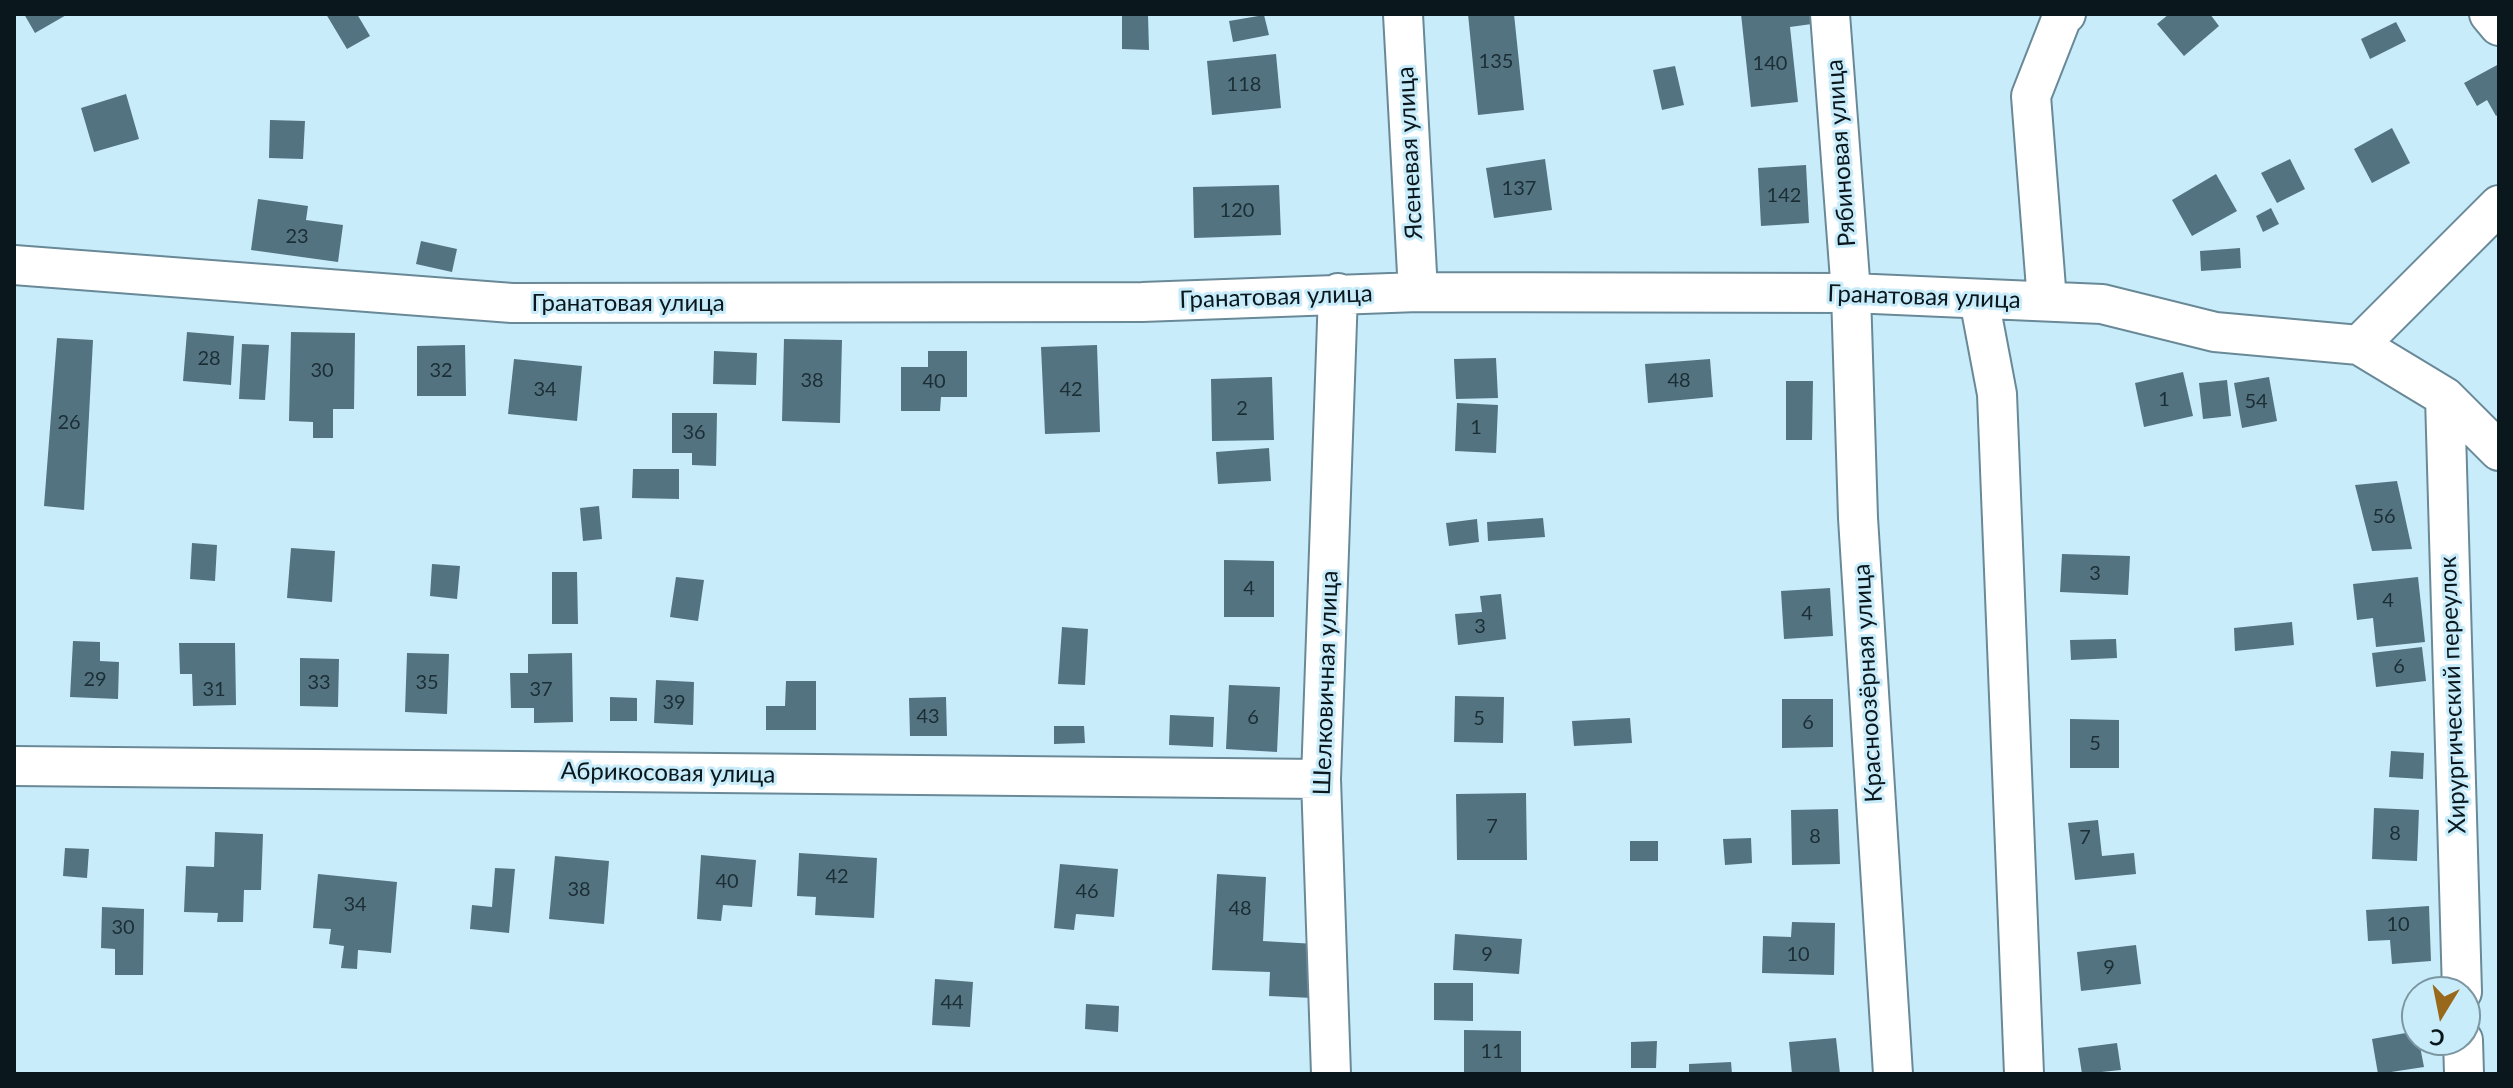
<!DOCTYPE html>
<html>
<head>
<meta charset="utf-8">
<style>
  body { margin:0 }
  #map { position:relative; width:2513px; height:1088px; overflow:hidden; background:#c9ecfb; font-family:Lato,sans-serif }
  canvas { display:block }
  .frame { position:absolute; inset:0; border:16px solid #0a171c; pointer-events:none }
  .north { position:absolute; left:2401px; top:976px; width:80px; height:80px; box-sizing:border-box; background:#c9ecfb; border:2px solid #7d97a2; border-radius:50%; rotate:190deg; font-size:22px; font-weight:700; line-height:32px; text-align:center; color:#0a171c }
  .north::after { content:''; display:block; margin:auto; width:28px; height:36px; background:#98691a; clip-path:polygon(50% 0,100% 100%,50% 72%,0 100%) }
</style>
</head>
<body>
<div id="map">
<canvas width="2513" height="1088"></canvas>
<div class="frame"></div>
<div class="north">С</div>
</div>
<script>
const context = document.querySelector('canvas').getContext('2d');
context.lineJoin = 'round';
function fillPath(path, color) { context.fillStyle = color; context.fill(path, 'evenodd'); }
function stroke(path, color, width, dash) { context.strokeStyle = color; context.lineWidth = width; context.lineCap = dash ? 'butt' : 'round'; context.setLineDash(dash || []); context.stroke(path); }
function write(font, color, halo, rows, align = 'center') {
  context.font = font + ' Lato,sans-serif'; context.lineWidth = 6; context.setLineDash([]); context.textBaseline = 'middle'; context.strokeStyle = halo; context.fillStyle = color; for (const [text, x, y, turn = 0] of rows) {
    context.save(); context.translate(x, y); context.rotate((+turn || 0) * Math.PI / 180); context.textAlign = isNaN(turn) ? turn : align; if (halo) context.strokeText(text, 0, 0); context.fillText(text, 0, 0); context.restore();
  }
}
fillPath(new Path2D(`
  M24 14H68L35 33Z
  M326 14H357L370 36 347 49Z
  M1468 14H1514L1524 110 1478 115Z
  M1741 14H1817L1819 23 1790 27 1798 102 1751 107Z
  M2169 14H2210L2219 26 2184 56 2157 24Z
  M1122 15H1148L1149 50 1122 49Z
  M1264 15 1269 35 1233 42 1229 21Z
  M2396 22 2406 41 2370 59 2361 39Z
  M1276 54 1281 108 1212 115 1207 61Z
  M2499 64V114L2496 116 2487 100 2477 106 2464 83Z
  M1675 66 1684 105 1662 110 1653 70Z
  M126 94 139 139 94 152 81 108Z
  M270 120 305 121 303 159 269 158Z
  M2392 128 2410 163 2372 183 2354 149Z
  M1545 159 1552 210 1494 218 1486 168Z
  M2290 159 2305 189 2277 203 2261 173Z
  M1806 165 1809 223 1761 226 1758 168Z
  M2216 174 2237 211 2192 236 2172 200Z
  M1279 185 1281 235 1194 238 1193 187Z
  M258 199 308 206 306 220 343 225 338 262 251 250Z
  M2271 208 2279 224 2263 232 2256 216Z
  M421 241 457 249 452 272 416 264Z
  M2240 248 2241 268 2201 271 2200 251Z
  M187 332 234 336 231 385 183 381Z
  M291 332 355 333 354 409H333V438H313V422L289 421Z
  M57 338 93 340 84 510 44 506Z
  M784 339 842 340 840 423 782 421Z
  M242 344 269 345 265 400 239 399Z
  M465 345 466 396H417V346Z
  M1097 345 1100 432 1045 434 1041 347Z
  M714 351 757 353 756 385 713 384Z
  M928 351H967V397H941L940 411H901V367H928Z
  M1496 358 1498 398 1456 399 1454 359Z
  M514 359 582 366 577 421 508 414Z
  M1710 359 1713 397 1648 403 1645 364Z
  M2183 372 2193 416 2144 427 2135 383Z
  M1272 377 1274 440 1212 441 1211 379Z
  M2269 377 2277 421 2242 428 2234 383Z
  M2227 380 2231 416 2203 419 2199 383Z
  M1786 381H1813L1812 440H1786Z
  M1457 403 1498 405 1496 453 1455 451Z
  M672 413H717L716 466 692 465V453H672Z
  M1269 448 1271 481 1218 484 1216 452Z
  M633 469H679V499L632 498Z
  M2397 481 2412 549 2372 551 2355 485Z
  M599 506 602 539 583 541 580 508Z
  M1543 518 1545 537 1488 541 1487 522Z
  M1477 519 1479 542 1449 546 1446 523Z
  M192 543 217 545 215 581 190 579Z
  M291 548 335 551 332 602 287 598Z
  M2062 554 2130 556 2128 595 2060 592Z
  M1224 560 1274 561V617H1224Z
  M432 564 460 566 457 599 430 596Z
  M552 572H577L578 624H552Z
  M676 577 704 580 698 621 670 617Z
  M2418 577 2425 642 2376 647 2373 618 2357 620 2353 584Z
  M1830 588 1833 636 1784 639 1781 591Z
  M1501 594 1506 639 1458 645 1455 614 1482 612 1480 596Z
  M2292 622 2294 645 2235 651 2234 628Z
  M1062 627 1088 629 1085 685 1058 684Z
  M2116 639 2117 658 2071 660 2070 640Z
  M73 641 100 642V661L119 662 118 699 70 697Z
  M179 643H235L236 705 193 706 192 674H180Z
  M2422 647 2426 681 2376 687 2372 653Z
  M407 653 449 654 447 714 405 712Z
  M572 653 573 722 534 723V708H511L510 673H528V654Z
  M300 658 339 659 338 707 300 706Z
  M656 680 694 682 693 725 654 723Z
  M786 681H816V730H766V706H785Z
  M1229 685 1280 687 1277 752 1226 749Z
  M1455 696 1504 697 1503 743 1454 742Z
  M610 697 637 698V721H610Z
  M946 697 947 736H910L909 698Z
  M1782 699H1833V747L1782 748Z
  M1170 715 1214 717 1213 747 1169 745Z
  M1630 718 1632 743 1574 746 1572 721Z
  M2070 719 2119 720V768H2070Z
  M1054 726H1084L1085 743 1054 744Z
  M2391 751 2424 753 2423 779 2389 777Z
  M1526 793 1527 860H1457L1456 794Z
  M2374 808 2419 810 2417 861 2372 859Z
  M1838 809 1840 864 1792 865 1791 810Z
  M2098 820 2102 856 2134 853 2136 874 2075 880 2068 823Z
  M215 832 263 834 261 890H244L243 922H217L218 913 184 912 186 866 214 867Z
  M1751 838 1752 863 1725 865 1723 839Z
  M1630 841H1658V861H1630Z
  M65 848 89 849 87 878 63 876Z
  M799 853 877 858 874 918 815 915 816 897 797 896Z
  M701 855 756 860 752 907 723 905 721 921 697 919Z
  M555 856 609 861 604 924 549 919Z
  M1060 864 1118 869 1114 917 1076 914 1074 930 1054 928Z
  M495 868 515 869 509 933 470 929 472 905 492 907Z
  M318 874 397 882 391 953 358 950 357 969 341 968 344 946 329 944 331 929 313 928Z
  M1217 874 1266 877 1263 941 1316 944 1313 998 1269 996 1270 972 1212 970Z
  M2429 906 2431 961 2392 964 2390 940 2368 941 2366 910Z
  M102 907 144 909 143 975H115V949L101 948Z
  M1792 922 1835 923 1834 975 1762 973 1763 936 1791 937Z
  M1455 934 1522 939 1519 974 1453 970Z
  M2136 945 2141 984 2081 991 2077 952Z
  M935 979 973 982 970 1027 932 1025Z
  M1434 983H1473V1021L1434 1020Z
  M1086 1004 1119 1006 1118 1032 1085 1029Z
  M1464 1030 1521 1031V1074H1464Z
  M2417 1031 2424 1067 2378 1074 2372 1039Z
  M1836 1038 1840 1074H1792L1789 1042Z
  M1657 1041 1656 1068H1631V1042Z
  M2117 1043 2121 1070 2082 1074 2078 1048Z
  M1731 1062 1732 1074H1689V1064Z`), '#537380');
const street = new Path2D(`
  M1403 14 1418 292
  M1830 14 1851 293 1858 518 1893 1074
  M2489 14 2499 26
  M14 265 512 303 1142 302 1418 292 1851 293 2102 304 2215 332 2359 345 2445 397 2499 451
  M1979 299 1997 394 2024 1074
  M2047 301 2031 96 2062 17 2066 14
  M2359 345 2499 205
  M2445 397 2462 992
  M14 766 1321 779
  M2463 1040 2464 1074
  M1331 1074 1321 779 1338 293`);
stroke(street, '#698997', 42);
stroke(street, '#fff', 38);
write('20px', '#1c2e35', null, [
  ["135",1496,62],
  ["140",1770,64],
  ["118",1244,85],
  ["137",1519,189],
  ["142",1784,196],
  ["120",1237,211],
  ["23",297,237],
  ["28",209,359],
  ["30",322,371],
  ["32",441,371],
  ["38",812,381],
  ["48",1679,381],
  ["40",934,382],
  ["34",545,390],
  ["42",1071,390],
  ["1",2164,400],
  ["54",2256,402],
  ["2",1242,409],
  ["26",69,423],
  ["1",1476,428],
  ["36",694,433],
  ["56",2384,517],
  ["3",2095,574],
  ["4",1249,589],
  ["4",2388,601],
  ["4",1807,614],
  ["3",1480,627],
  ["6",2399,667],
  ["29",95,680],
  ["33",319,683],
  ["35",427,683],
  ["31",214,690],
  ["37",541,690],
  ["39",674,703],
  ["43",928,717],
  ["6",1253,718],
  ["5",1479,719],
  ["6",1808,723],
  ["5",2095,744],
  ["7",1492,827],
  ["8",2395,834],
  ["8",1815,837],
  ["7",2085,838],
  ["42",837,877],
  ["40",727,882],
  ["38",579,890],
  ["46",1087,892],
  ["34",355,905],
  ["48",1240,909],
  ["10",2398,925],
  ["30",123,928],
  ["9",1487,955],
  ["10",1798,955],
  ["9",2109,968],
  ["44",952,1003],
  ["11",1492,1052]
]);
write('24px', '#0a171c', '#c9ecfb', [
  ["Ясеневая улица",1410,153,-93],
  ["Рябиновая улица",1841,153,-94],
  ["Гранатовая улица",1276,297,-2],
  ["Гранатовая улица",1924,297,2],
  ["Гранатовая улица",628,303],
  ["Шелковичная улица",1326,683,-88],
  ["Красноозёрная улица",1868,683,-93],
  ["Хирургический переулок",2453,695,-92],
  ["Абрикосовая улица",668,773,1]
]);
</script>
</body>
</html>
